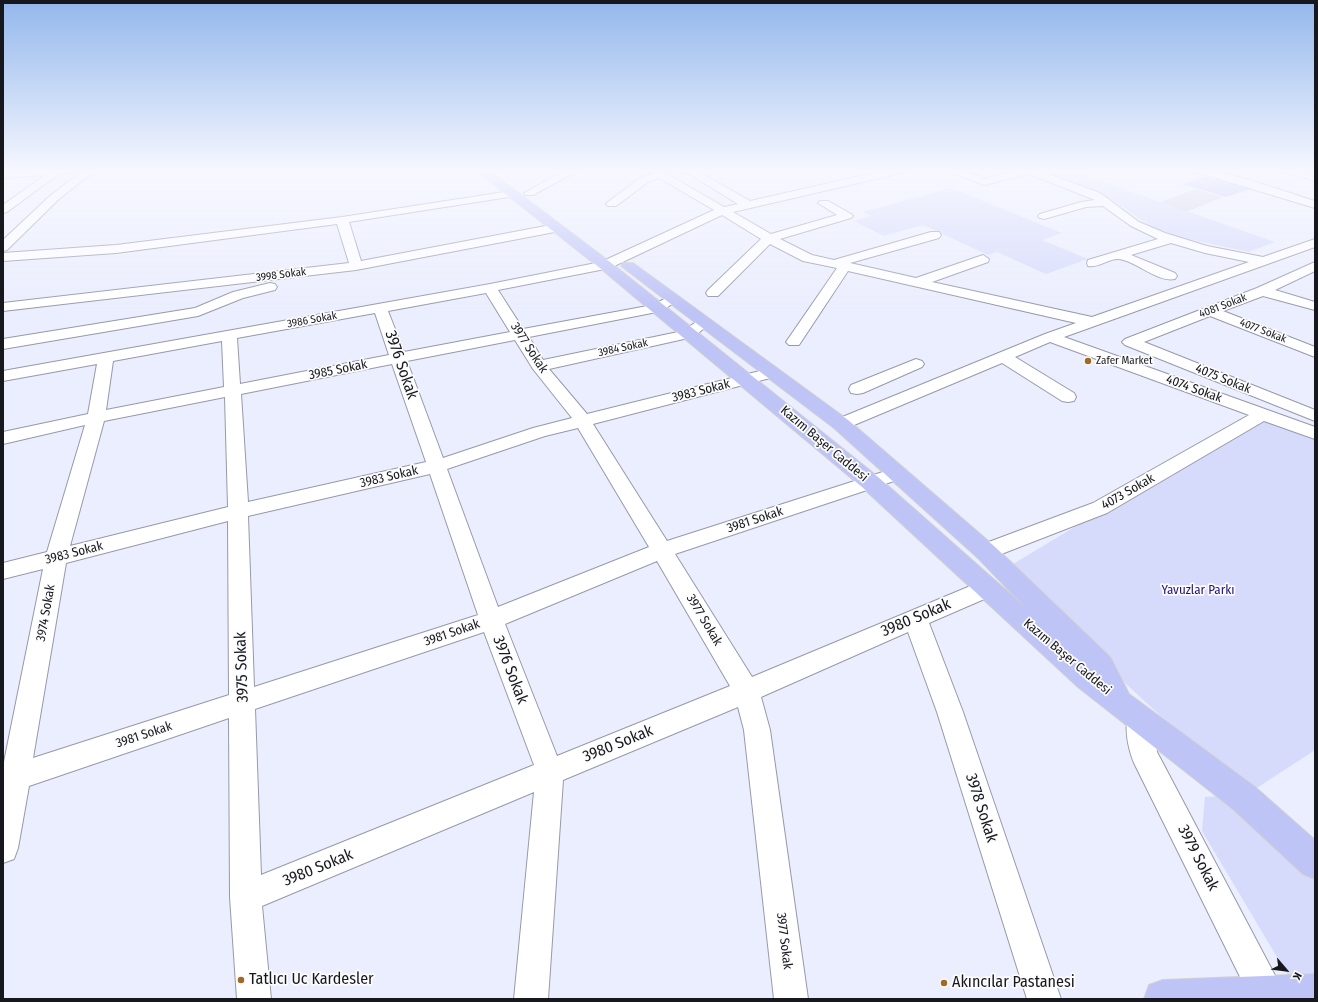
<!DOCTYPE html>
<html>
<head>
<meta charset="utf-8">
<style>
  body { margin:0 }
  #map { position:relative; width:1318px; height:1002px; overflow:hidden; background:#ebeefe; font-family:"Fira Sans Condensed",sans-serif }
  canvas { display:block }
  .frame { position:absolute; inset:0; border:4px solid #17181e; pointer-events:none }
  .north { position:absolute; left:1266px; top:950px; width:40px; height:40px; -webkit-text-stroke:3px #fcfcfc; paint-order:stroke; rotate:118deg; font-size:11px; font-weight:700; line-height:16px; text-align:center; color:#17181e }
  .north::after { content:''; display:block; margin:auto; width:14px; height:18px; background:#17181e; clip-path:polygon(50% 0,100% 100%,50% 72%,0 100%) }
</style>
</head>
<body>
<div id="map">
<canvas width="1318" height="1002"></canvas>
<div class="frame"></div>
<div class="north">K</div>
</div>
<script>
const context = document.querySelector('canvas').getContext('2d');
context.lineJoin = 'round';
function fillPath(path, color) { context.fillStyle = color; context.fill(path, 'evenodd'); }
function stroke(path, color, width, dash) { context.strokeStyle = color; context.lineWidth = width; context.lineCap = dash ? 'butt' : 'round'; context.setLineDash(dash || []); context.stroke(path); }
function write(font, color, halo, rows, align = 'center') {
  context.font = font + ' "Fira Sans Condensed",sans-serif'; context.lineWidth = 3.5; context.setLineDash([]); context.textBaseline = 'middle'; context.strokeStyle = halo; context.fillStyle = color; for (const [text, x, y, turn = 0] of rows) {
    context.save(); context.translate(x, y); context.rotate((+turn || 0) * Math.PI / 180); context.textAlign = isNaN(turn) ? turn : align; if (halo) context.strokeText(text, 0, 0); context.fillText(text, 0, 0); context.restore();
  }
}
fillPath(new Path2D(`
  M1034 169H1066L1275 242 1249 252 1182 238 1152 227 1110 199 1090 188Z
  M951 188 1062 233 1042 240 1088 259 1046 274 997 252 988 255 923 225 884 236 853 221 871 216 863 212Z
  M1263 414 1315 433V750L1246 795 1003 570Z
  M1221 796 1315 878V983L1293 984 1202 831 1205 797Z`), '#d6dbfb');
fillPath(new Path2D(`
  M1205 176 1251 189 1226 197 1182 184Z`), '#b4bbf1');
fillPath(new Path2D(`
  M1195 189 1223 197 1186 212 1161 202Z`), '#d0d2e2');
const minor = new Path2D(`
  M35 169H83L78 172 60 173 7 212 3 213V205L45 175 3 178V172Z
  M85 169H97L59 199 7 250 3 251V240L51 195Z
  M567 169H581L533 195H525L524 193Z
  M646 169H659L724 207 738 204 681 169H694L750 201 891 169H911L906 172 733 212 771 234 837 215 818 203 820 201H828L851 214 853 216 851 218 780 239 812 255 834 260 931 232H939L941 235 939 238 850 263 916 278 983 255 989 259 988 262 932 282 1092 317 1249 262 1205 253 1171 243 1131 255 1175 273 1177 276 1175 279C1158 283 1136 261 1119 259 1109 258 1099 268 1088 266L1087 263 1088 260 1158 239 1131 226 1103 206 1086 207 1044 219 1040 218 1038 216 1040 214 1081 202 1095 200 1029 174 984 185 944 169H959L985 179 1019 169H1035L1100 193 1139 222 1165 233 1207 246 1263 257 1315 239V247L1064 337 1315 427V439L1264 421 1107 513 986 560 978 558 975 552 978 546 1093 503 1249 415 1050 342 1015 357 1074 393 1076 397 1074 401 1068 402 1062 401 1002 363 847 428 841 429 835 428 832 424 835 420 1045 334 1076 323 848 271 799 345H789L786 342 837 268 803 261 770 244 718 296H708L706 293 708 290 761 239 722 215 610 268 498 290 523 329 653 305 672 295 677 296 679 299 662 311 529 337 543 360 683 331 699 320H709L711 323 693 337 549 369 587 414 772 368 778 370 780 373 778 376 593 424 667 541 889 470 896 468 903 470 906 474 903 478 675 554 752 677 980 582 988 579 996 582 999 588 996 594 929 623 963 712 1061 999H1027L937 712 908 632 761 697 770 730 808 999H774L744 730 738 707 563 780 548 999H514L534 792 262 906 271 999H237L230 897 229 718 29 786 18 848 14 859 3 863V767L43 569 3 579V563L47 552 85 425 3 444V432L88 414 97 364 3 381V371L490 284 601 262 714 210 659 178 648 182 616 206H608L606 204 608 202 640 178 652 174ZM486 293 510 332 404 352 388 311ZM375 313 389 355 240 384 237 338ZM515 340 533 369 572 418 533 428 443 458 407 361ZM222 341 224 387 106 410 113 361ZM392 364 426 462 248 502 241 394ZM225 397 228 507 70 546 104 421ZM578 428 649 547 498 607 447 469 545 436ZM430 474 478 615 254 687 248 516ZM228 521 229 695 33 758 66 563ZM657 561 730 686 557 756 505 624ZM484 632 534 765 261 875 255 709Z
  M1186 169C1226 169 1276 189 1315 201V208Z
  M1276 169H1294L1315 175V181Z
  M511 191 515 192 516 194 515 196 349 222 361 261 556 224 562 228 560 231 356 270 3 311V303L349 263 337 224 116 253 3 261V253L116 245 342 217Z
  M1315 262V271L1275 290 1315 302V310L1263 296 1223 311 1315 347V357L1210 316 1144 342 1315 410V421L1125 345 1122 342 1125 339 1257 288Z
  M270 283 275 284 277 287 275 290 243 298 198 316 3 349V339L195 308 233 292Z
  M916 359 922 361 924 364 922 367 863 393 857 394 851 393 849 389 851 385Z
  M1139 707 1148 711 1152 719 1157 752 1279 983 1284 995 1283 999H1251L1134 763C1128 748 1123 725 1130 711Z`);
const major = new Path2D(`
  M474 169H487L610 262 878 477 1025 607 978 558 834 428 621 266 623 263H633L848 420 994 546 1110 657 1129 694 1255 787 1315 840V879L1303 874 1233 809 1078 687 862 487 600 268Z
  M1315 974V999H1144L1149 985 1163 980Z`);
stroke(minor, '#9799a8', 2);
stroke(major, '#d1d1d2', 2);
fillPath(minor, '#fff');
fillPath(major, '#bfc4f6');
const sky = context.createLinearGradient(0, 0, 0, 310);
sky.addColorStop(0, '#93b7ec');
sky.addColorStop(0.55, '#f6f7ff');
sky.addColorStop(1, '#f6f7ff00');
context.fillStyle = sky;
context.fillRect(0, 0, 1318, 310);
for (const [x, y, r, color] of [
  [1088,361,4,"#a06924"],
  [241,980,4,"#a06924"],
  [944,983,4,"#a06924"]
]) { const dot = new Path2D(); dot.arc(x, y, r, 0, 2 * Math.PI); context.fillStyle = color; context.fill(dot); stroke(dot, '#fcfcfc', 1.5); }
write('11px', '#17181e', '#fcfcfc', [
  ["3998 Sokak",281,275,-7],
  ["4081 Sokak",1223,306,-21],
  ["3986 Sokak",312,320,-10],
  ["4077 Sokak",1263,331,21],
  ["3984 Sokak",623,348,-12]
]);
write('11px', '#17181e', '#fcfcfc', [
  ["Zafer Market",1096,361]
], 'left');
write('13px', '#17181e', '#fcfcfc', [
  ["3977 Sokak",529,348,57],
  ["3985 Sokak",338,370,-11],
  ["4075 Sokak",1223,379,22],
  ["4074 Sokak",1194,389,20],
  ["3983 Sokak",701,391,-14],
  ["Kazım Başer Caddesi",824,444,40],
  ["3983 Sokak",389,477,-13],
  ["4073 Sokak",1128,492,-30],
  ["3981 Sokak",755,520,-18],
  ["3983 Sokak",74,553,-14],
  ["3974 Sokak",46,613,-80],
  ["3977 Sokak",704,620,59],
  ["3981 Sokak",452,633,-19],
  ["Kazım Başer Caddesi",1067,657,40],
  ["3981 Sokak",144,735,-18],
  ["3977 Sokak",784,941,83]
]);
write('13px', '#25157a', '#fcfcfc', [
  ["Yavuzlar Parkı",1198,590]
]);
write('16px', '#17181e', '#fcfcfc', [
  ["3976 Sokak",401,365,71],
  ["3980 Sokak",916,618,-23],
  ["3975 Sokak",242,667,-92],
  ["3976 Sokak",510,670,69],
  ["3980 Sokak",618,744,-22],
  ["3978 Sokak",981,808,72],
  ["3979 Sokak",1198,858,63],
  ["3980 Sokak",318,868,-22]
]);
write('16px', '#17181e', '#fcfcfc', [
  ["Tatlıcı Uc Kardesler",249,980],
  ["Akıncılar Pastanesi",952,983]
], 'left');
</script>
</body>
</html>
